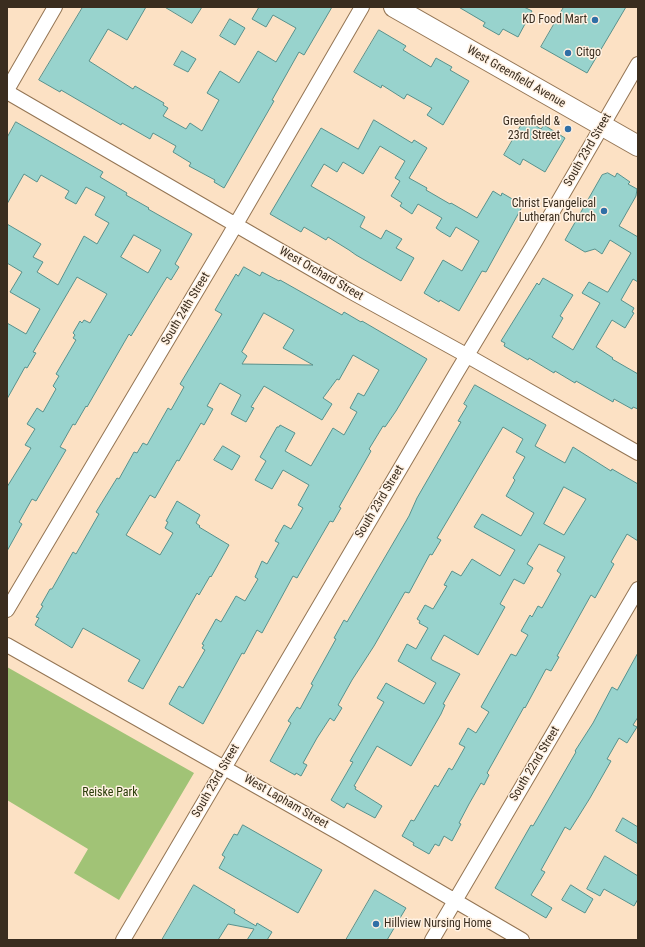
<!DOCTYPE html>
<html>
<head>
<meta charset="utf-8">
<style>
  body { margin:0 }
  #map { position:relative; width:645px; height:947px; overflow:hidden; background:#fce1c4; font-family:"Roboto Condensed",sans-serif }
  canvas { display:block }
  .frame { position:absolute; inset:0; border:8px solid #3a2d1f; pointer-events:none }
</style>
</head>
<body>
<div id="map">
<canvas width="645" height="947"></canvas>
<div class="frame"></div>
</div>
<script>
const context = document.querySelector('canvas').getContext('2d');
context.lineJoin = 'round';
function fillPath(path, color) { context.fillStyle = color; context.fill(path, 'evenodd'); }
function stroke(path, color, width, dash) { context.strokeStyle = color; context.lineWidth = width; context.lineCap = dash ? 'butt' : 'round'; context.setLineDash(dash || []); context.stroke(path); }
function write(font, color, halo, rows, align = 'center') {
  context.font = font + ' "Roboto Condensed",sans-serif'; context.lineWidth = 3; context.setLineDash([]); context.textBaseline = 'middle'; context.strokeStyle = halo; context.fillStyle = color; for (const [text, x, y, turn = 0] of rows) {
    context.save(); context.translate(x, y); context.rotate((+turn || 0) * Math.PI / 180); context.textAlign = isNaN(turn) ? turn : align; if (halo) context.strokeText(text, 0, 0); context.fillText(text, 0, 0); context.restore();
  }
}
fillPath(new Path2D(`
  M7 667 194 773 119 900 74 873 88 849 7 800Z`), '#a1c376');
const building = new Path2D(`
  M83 7H146L127 40 108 29 89 61 133 89 135 86 164 103 163 105 168 108 163 116 186 129 190 123 202 131 219 100 207 93 220 71 239 83 258 51 276 62 296 28 273 15 266 27 252 19 259 7H332L304 55 299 52 272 100 274 101 224 188 214 182 215 180 189 166 191 163 173 152 176 146 153 133 150 139 122 123 121 125 61 90 60 92 39 80Z
  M165 7H202L192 23Z
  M459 7H524L532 11 518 37 503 29 499 35 483 26 485 23Z
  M564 7H626L587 73 541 47Z
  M230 19 245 28 235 45 220 36Z
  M379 30 406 46 403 50 431 67 436 58 452 67 450 70 469 81 443 125 427 115 432 108 407 94 404 99 382 85 381 88 354 72Z
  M182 51 196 59 188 72 174 65Z
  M525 119 541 129 544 125 565 138 545 172 523 159 520 165 504 155Z
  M374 120 412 143 414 140 427 148 409 178 427 188 426 190 450 204 451 203 477 218 493 191 501 196 502 193 514 200 513 202 522 207 486 272 482 271 459 311 440 300 439 302 424 293 443 260 462 271 479 241 456 227 450 237 440 231 436 228 442 218 418 204 412 214 400 206 402 203 391 196 400 181 395 178 405 161 380 146 363 174 343 162 337 172 324 164 311 186 365 217 360 227 381 239 386 230 402 239 396 248 414 258 401 281 356 255 349 250 328 237 326 240 304 227 301 232 270 214 321 128 358 149Z
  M16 122 103 172 100 177 127 193 126 195 149 208 148 209 192 234 175 264 179 267 171 280 167 277 131 336 129 334 87 407 86 406 75 425 73 424 60 447 66 450 36 501 32 499 19 522 22 524 7 551V487L31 448 25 445 35 429 27 424 37 408 43 412 56 389 53 386 59 376 56 374 76 340 73 338 75 335 73 333 80 321 82 323 84 320 90 323 107 294 77 277 33 352 36 353 27 368 25 367 7 399V323L26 334 40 309 10 292 22 272 7 263V224L41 244 33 257 43 262 37 272 58 285 84 236 97 244 109 223 95 215 105 197 86 187 76 204 65 198 69 191 41 175 37 182 24 174 7 204V138ZM134 235 161 250 148 273 121 257Z
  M608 173 615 177 617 173 630 182 628 184 637 189 636 196 619 226 638 237V282L633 279 621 300 634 308 632 312 634 313 625 328 612 320 596 347 613 358 612 359 638 374V409L633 407 632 409 614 399 613 402 576 381 575 383 555 371 554 373 529 358 528 360 504 346 505 343 501 341 537 283 539 285 543 278 573 295 560 316 563 318 552 337 573 350 600 303 582 293 589 282 607 292H608L631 253 610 240 602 254 595 249 585 252 565 240 602 175Z
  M244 267 260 276 262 272 279 281 280 280 342 315 344 312 361 322 362 321 427 359 396 411 385 427 383 426 369 449 371 451 339 507 341 508 333 522 330 521 297 578 293 576 262 633 257 630 244 654 242 653 203 724 169 704 179 686 183 688 205 650 202 648 204 645 202 644 216 619 221 622 236 596 245 601 258 579 255 577 262 561 267 564 279 543 275 541 284 525 291 529 303 508 298 505 309 485 283 470 272 489 255 480 266 461 260 457 277 427H279L280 425 295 433 285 451 311 466 333 428 344 435 357 412 350 408 358 393 364 396 379 370 353 355 339 380 337 379 323 398 332 404 322 420 264 386 251 407 254 408 246 422 231 414 241 395 220 383 207 406 213 409 204 425 201 423 179 461 177 460 155 498 150 495 126 535 160 555 173 533 165 528 168 522 166 521 177 501 200 515 196 523 200 526 199 527 229 545 211 577 210 576 199 595 197 593 143 689 128 681 140 660 83 628 72 648 35 625 39 618 36 617 43 606 41 605 50 589H52L73 552 76 554 99 514 96 512 117 478 119 479 134 452 137 453 143 443 147 445 168 408 171 410 184 387 180 384 222 314 215 310 236 274 238 276ZM264 313 294 330 283 348 313 365 242 364 247 356 242 352Z
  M475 385 546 425 535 446 565 463 573 447 611 471 612 469 638 484V541L627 534 611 562 614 564 595 598 591 595 557 656 559 657 551 671 546 669 525 708 524 707 487 773 489 775 484 785 481 783 469 804 459 823 461 824 452 841 444 836 439 846 435 844 429 854 413 845 414 843 402 836 411 820 414 821 435 785 438 787 449 768 452 770 465 747 459 744 468 728 476 733 489 712 481 707 511 654 516 656 528 635 521 631 530 615 532 617 538 606 542 608 561 574 557 571 565 557 539 544 527 564 533 568 524 584 514 579 500 604 505 607 478 655 444 635 431 658 432 660 460 674 443 704 445 705 441 714 411 766 377 746 354 786 356 787 355 789 382 806 375 818 347 803 344 808 331 800 353 762 350 761 384 702 377 698 386 683 424 704 436 683 398 661 407 644 416 649 428 628 419 623 420 621 417 619 425 605 433 609 447 586 444 585 452 571 461 576 472 559 500 576 515 550 474 527 482 514 521 536 534 513 506 496 515 480 513 478 525 457 516 452 523 439 503 427 437 538 441 540 432 555 430 554 409 593 405 592 374 646 352 680 338 705 342 708 334 721 330 718 317 738 303 763 307 765 301 776 296 773 295 775 270 761 291 723 288 721 297 707 300 709 313 685 311 684 336 639 334 638 344 620 347 622 409 516 417 498 461 422 458 421 467 406 464 404ZM564 487 586 499 564 535 544 524Z
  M223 446 240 456 232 470 214 460Z
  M638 653V717L633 725 637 727 627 743 619 738 607 759 611 761 590 798 570 830 565 827 541 870 545 872 531 895 552 908 546 918 495 888 531 825 533 826 554 790 576 752 575 751 593 723 612 687 617 690Z
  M623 818 638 827V844L616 831Z
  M243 825 322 870 298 913 219 868 225 857 222 855 234 834 237 835Z
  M605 856 638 876V899L634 906 604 889 600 896 587 889Z
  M194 885 235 910 234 913 256 926 257 923 272 932 267 940H247L254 929 228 924 218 940H162Z
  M571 885 593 899 585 913 562 900Z
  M375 890 406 908 387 940H346Z`);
fillPath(building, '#98d3cd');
stroke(building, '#58918c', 1);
const minor = new Path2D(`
  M7 90 55 7
  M7 92 348 290 466 355 638 453
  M7 610 228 238 362 7
  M7 645 341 834 522 940
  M123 940 457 372 535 242 638 64
  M432 940 638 589`);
const secondary = new Path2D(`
  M394 7 638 146`);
stroke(minor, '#947554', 16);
stroke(secondary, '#947554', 22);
stroke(minor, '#fff', 14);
stroke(secondary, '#fff', 20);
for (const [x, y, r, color] of [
  [595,20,4,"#306fa6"],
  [568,53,4,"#306fa6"],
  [568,129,4,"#306fa6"],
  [604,211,4,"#306fa6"],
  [376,924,4,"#306fa6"]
]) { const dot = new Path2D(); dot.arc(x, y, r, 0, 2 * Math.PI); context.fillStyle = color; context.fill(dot); stroke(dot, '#fff1e2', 1.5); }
write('12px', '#3a2d1f', '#fff1e2', [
  ["KD Food Mart",587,20],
  ["Citgo",576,53,"left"],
  ["Greenfield &",560,122],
  ["23rd Street",560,136],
  ["Christ Evangelical",596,204],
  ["Lutheran Church",596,218],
  ["Hillview Nursing Home",384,924,"left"]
], 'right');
write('12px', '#3a2d1f', '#fff1e2', [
  ["West Greenfield Avenue",516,77,30],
  ["South 23rd Street",588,150,-60],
  ["West Orchard Street",321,274,30],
  ["South 24th Street",186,309,-59],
  ["South 23rd Street",380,502,-59],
  ["South 22nd Street",535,764,-59],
  ["South 23rd Street",216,781,-60],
  ["West Lapham Street",286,802,30]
]);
write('12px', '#2a3d09', '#fff1e2', [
  ["Reiske Park",110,793]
]);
</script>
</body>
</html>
